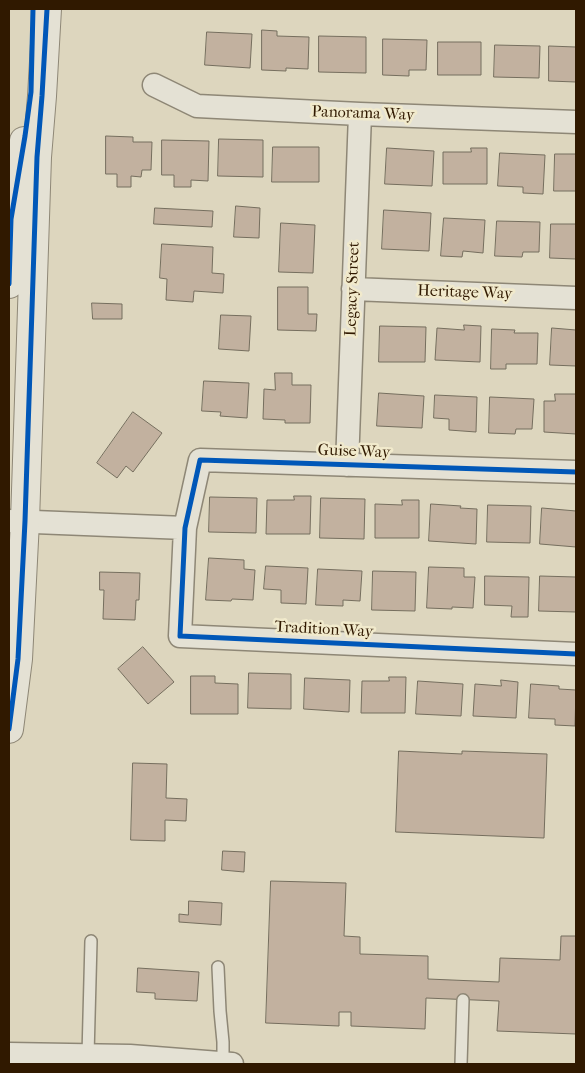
<!DOCTYPE html>
<html>
<head>
<meta charset="utf-8">
<style>
  body { margin:0 }
  #map { position:relative; width:585px; height:1073px; overflow:hidden; background:#ddd6be; font-family:"IM FELL French Canon",serif }
  canvas { display:block }
  .frame { position:absolute; inset:0; border:10px solid #301900; pointer-events:none }
</style>
</head>
<body>
<div id="map">
<canvas width="585" height="1073"></canvas>
<div class="frame"></div>
</div>
<script>
const context = document.querySelector('canvas').getContext('2d');
context.lineJoin = 'round';
function fillPath(path, color) { context.fillStyle = color; context.fill(path, 'evenodd'); }
function stroke(path, color, width, dash) { context.strokeStyle = color; context.lineWidth = width; context.lineCap = dash ? 'butt' : 'round'; context.setLineDash(dash || []); context.stroke(path); }
function write(font, color, halo, rows, align = 'center') {
  context.font = font + ' "IM FELL French Canon",serif'; context.lineWidth = 5; context.setLineDash([]); context.textBaseline = 'middle'; context.strokeStyle = halo; context.fillStyle = color; for (const [text, x, y, turn = 0] of rows) {
    context.save(); context.translate(x, y); context.rotate((+turn || 0) * Math.PI / 180); context.textAlign = isNaN(turn) ? turn : align; if (halo) context.strokeText(text, 0, 0); context.fillText(text, 0, 0); context.restore();
  }
}
const building = new Path2D(`
  M262 30 277 31V36L309 37 308 69 286 68V71L262 70Z
  M207 32 252 34 250 68 205 65Z
  M319 36 366 37V73L319 72Z
  M383 39 427 40 426 70H409V76L383 75Z
  M438 42H481V75H438Z
  M495 45 540 46 539 78 494 77Z
  M549 46 576 47V82L549 81Z
  M106 136 133 137V142H152L151 170H142L141 177 131 176V187H117V174H106Z
  M219 139 263 140V177L218 176Z
  M162 140 209 141 208 181 191 180V187H174V175H162Z
  M273 147H319V182H272Z
  M387 148 434 151 432 186 385 184Z
  M471 148H487V184H443V152H471Z
  M500 153 545 155 543 194 523 193V187L498 186Z
  M555 154H576V191H554Z
  M236 206 260 208 259 238 234 237Z
  M155 208 213 211 212 227 154 224Z
  M384 210 431 213 429 251 382 249Z
  M444 218 485 220 483 253 463 251 462 257 441 256Z
  M497 221 540 222 539 252H523L522 257 495 256Z
  M281 223 315 225 313 273 279 272Z
  M551 224H576V259L550 258Z
  M162 244 213 247 212 273 224 274 223 293 194 291 193 302 166 300 167 279 160 278Z
  M278 287H308V314H317L316 331 278 330Z
  M92 303 122 304V319H93Z
  M221 315 251 316 249 351 219 349Z
  M464 325 481 326 480 362 435 360 437 328 464 330Z
  M380 326 426 327 425 362H379Z
  M552 328 576 330V366L550 365Z
  M492 329 515 330 514 333H538L537 364H506V369H491Z
  M275 373H292V385H311L310 423H285V420L263 419 264 389 275 390Z
  M204 381 249 383 247 418 220 416 221 412 202 411Z
  M379 393 424 396 422 428 377 426Z
  M555 394H576V434L544 432V401H555Z
  M435 395 477 397 476 432 449 430V419L434 418Z
  M490 397 534 399 532 429H516L515 434 489 433Z
  M133 412 162 433 133 472 126 466 117 478 97 463Z
  M294 496H311L310 534H266L267 500H294Z
  M210 497 257 498 256 533 209 532Z
  M321 498 365 499 364 539 320 538Z
  M402 500H419V538H375V504L402 505Z
  M431 504 461 506 460 508 477 509 476 544 429 541Z
  M488 505 531 506 530 543 487 542Z
  M542 508 576 511V547L540 544Z
  M209 558 244 560V569L255 570 253 600 232 599 231 601 206 600Z
  M266 566 308 568 306 604 281 603V590L264 589Z
  M429 567 464 568V577H475L473 608 452 607V609L427 608Z
  M318 569 362 571 360 601 343 600V606L316 605Z
  M373 571 416 572 415 611 372 610Z
  M100 572 140 573 139 600H136L135 620 103 619 104 590H100Z
  M485 576 529 577 528 617H511L512 606 485 605Z
  M540 576 576 577V612L539 611Z
  M143 647 174 682 148 704 118 669Z
  M249 673 291 674V709L248 708Z
  M191 676H215V683L238 684V714H191Z
  M389 677H406L405 713H361L362 681H389Z
  M305 678 350 680 349 712 304 709Z
  M501 680 518 682 516 718 473 716 475 684 501 686Z
  M418 681 463 684 461 716 416 714Z
  M531 684 559 686V689L576 690 575 726 555 725V719L529 718Z
  M399 751 462 754V751L547 754 544 838 396 832Z
  M133 763 167 764 166 798 187 799 186 821 165 820V841L131 840Z
  M223 851 245 852 244 872 222 870Z
  M271 881 346 883 344 936 360 937V954L428 956V979L499 982 500 958 560 960 561 936H576V1034L497 1031 499 1001 426 998 425 1029 351 1026V1012H339V1026L266 1023Z
  M189 901 222 903 221 925 179 922V914L188 915Z
  M138 968 199 972 197 1001 155 999V993L137 992Z`);
fillPath(building, '#c2b19f');
stroke(building, '#756e5e', 1);
const service = new Path2D(`
  M218 967 220 1011 223 1042V1063
  M88 1055 91 941
  M461 1064 463 1000`);
const minor = new Path2D(`
  M154 85 197 106 360 114 576 122
  M353 289 576 298
  M347 465 360 114
  M576 472 200 460 185 528 180 636 576 654
  M9 521 185 528
  M9 1054 130 1056 232 1064`);
const tertiary = new Path2D(`
  M9 284 11 219 24 141
  M9 729 18 659 25 521 37 157 42 96 47 9`);
stroke(service, '#8e8776', 14);
stroke(minor, '#8e8776', 25);
stroke(tertiary, '#8e8776', 30);
stroke(service, '#e4e1d4', 11);
stroke(minor, '#e4e1d4', 22);
stroke(tertiary, '#e4e1d4', 28);
stroke(new Path2D(`
  M9 284 11 219 25 136 31 92 33 9
  M576 472 200 460 185 528 180 636 576 654
  M9 729 18 659 25 521 37 157 42 96 47 9`), '#0057b8', 5);
write('16px', '#301900', '#f1eacc', [
  ["Panorama Way",363,114,2],
  ["Legacy Street",353,289,-88],
  ["Heritage Way",465,293,2],
  ["Guise Way",354,452,2],
  ["Tradition Way",324,630,3]
]);
</script>
</body>
</html>
